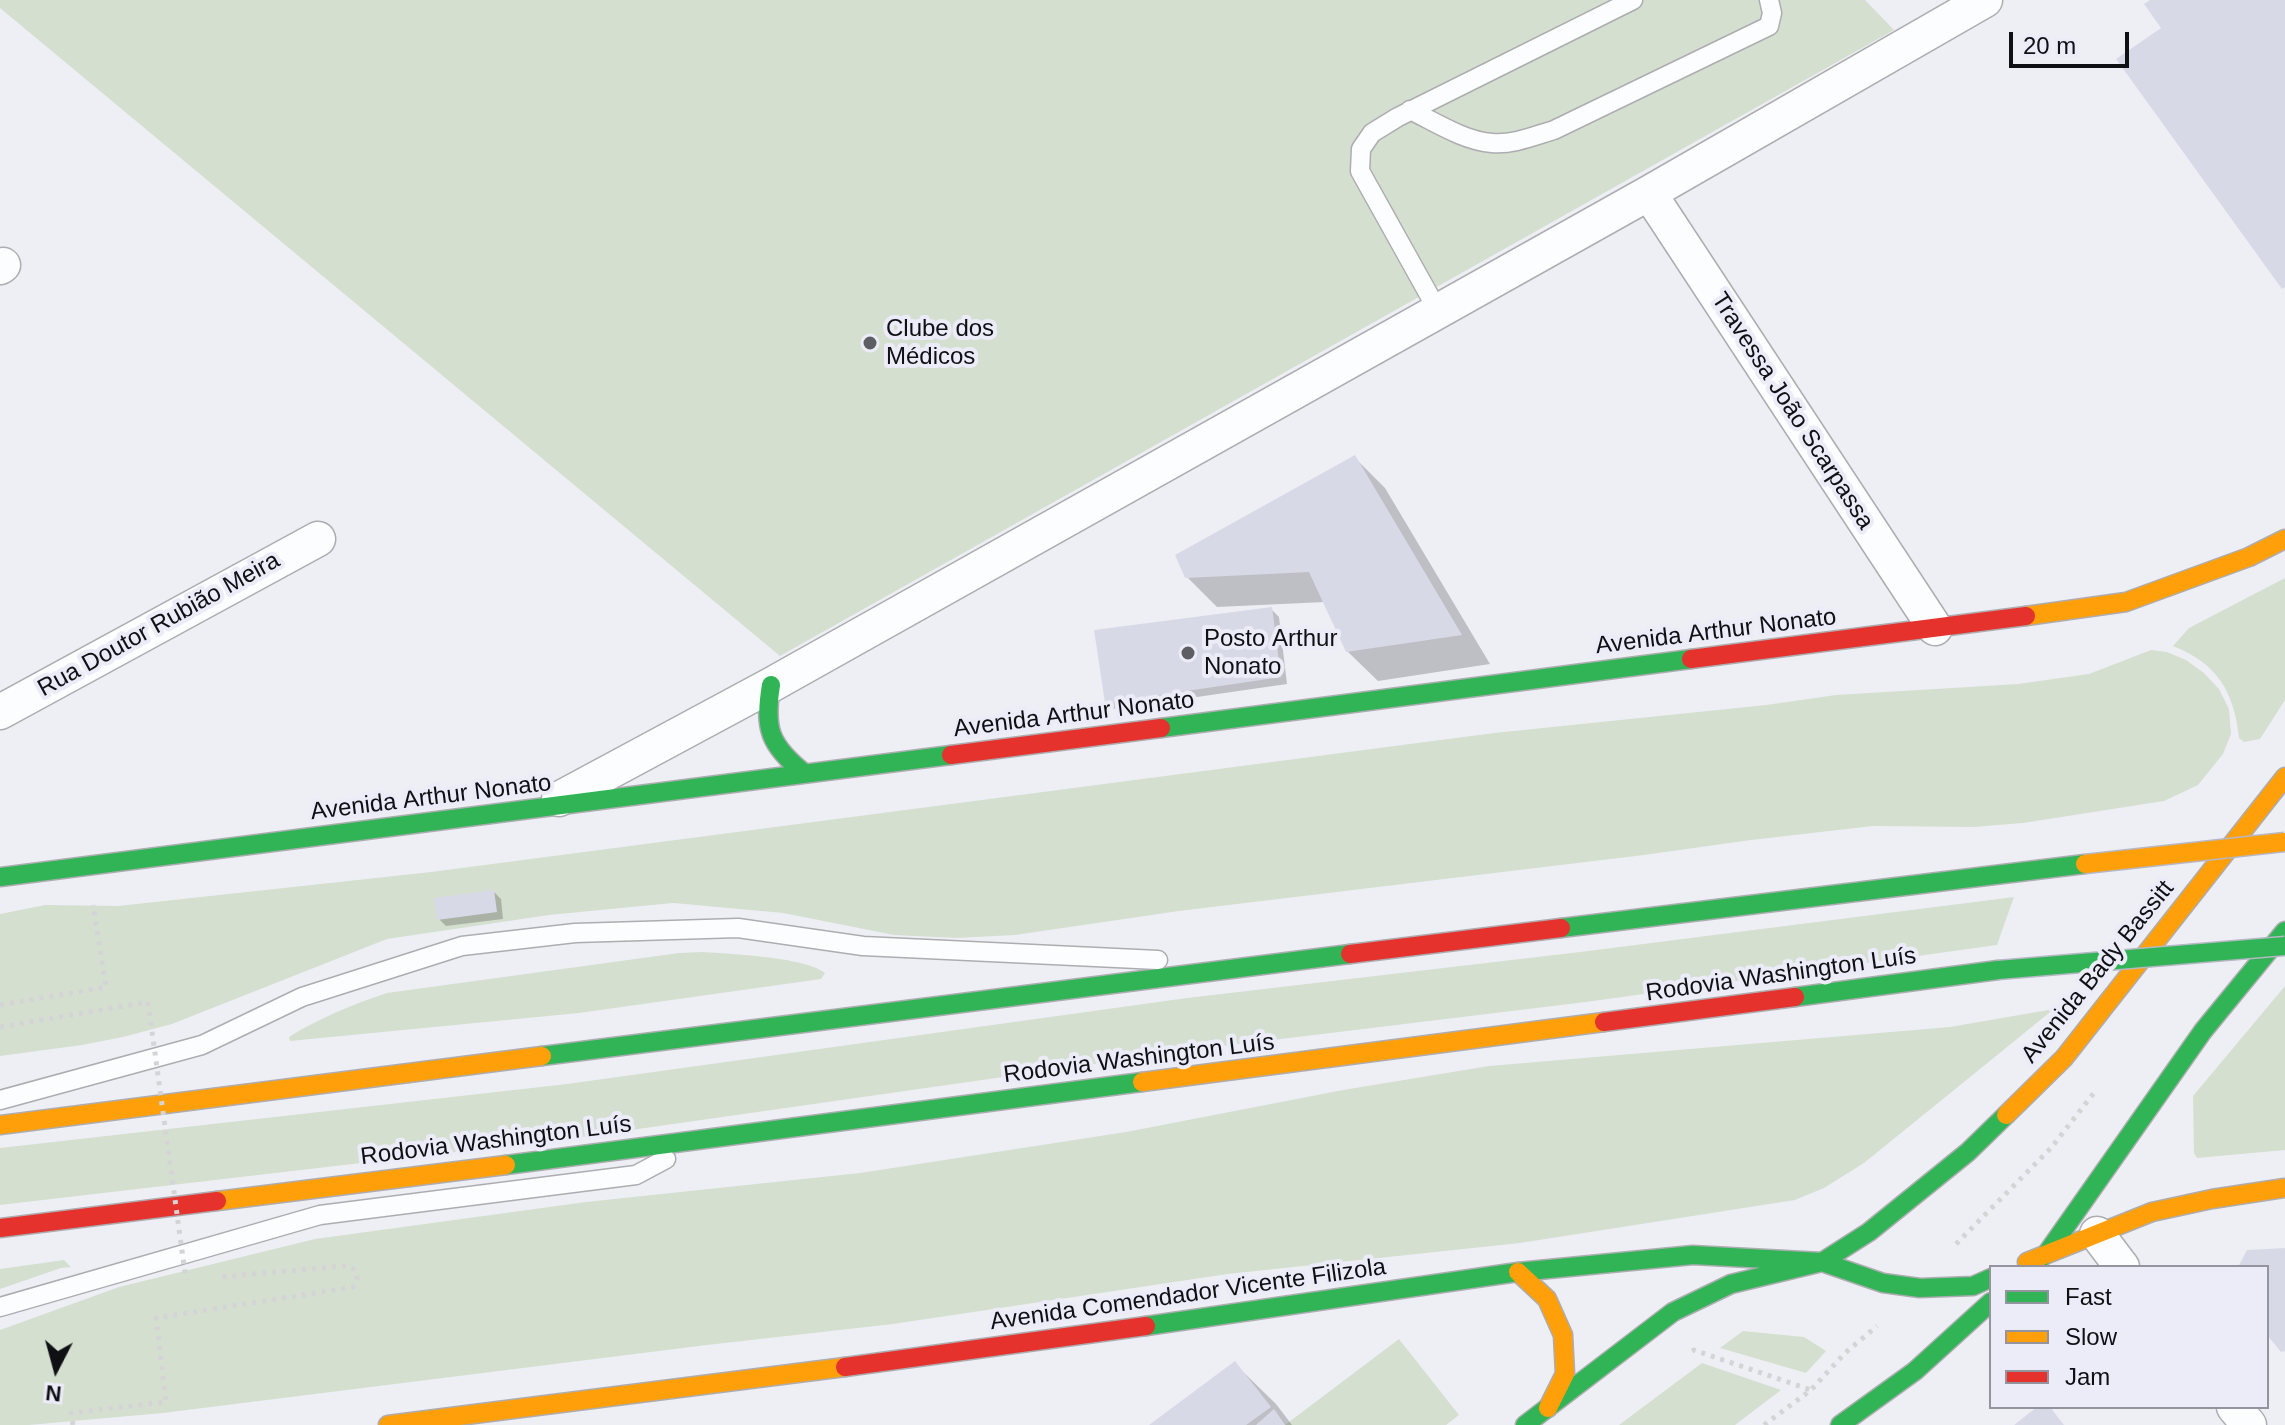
<!DOCTYPE html>
<html>
<head>
<meta charset="utf-8">
<style>
  body { margin:0 }
  #map { position:relative; width:2285px; height:1425px; overflow:hidden; background:#eeeff5; font-family:Helvetica,sans-serif }
  canvas { display:block }
  .legend { position:absolute; left:1989px; top:1265px; width:280px; height:144px; box-sizing:border-box; background:#ebecf8; border:2px solid #93949d; margin:0; padding:10px 14px; list-style:none; font-size:24px; color:#0f1014 }
  .legend li { display:flex; align-items:center; gap:16px; height:40px }
  .legend b { width:40px; border:2px solid #93949d }
  .north { position:absolute; left:16px; top:1329px; width:80px; height:80px; -webkit-text-stroke:6px #ebecf8; paint-order:stroke; rotate:186deg; font-size:22px; font-weight:700; line-height:32px; text-align:center; color:#0f1014 }
  .north::after { content:''; display:block; margin:auto; width:28px; height:36px; background:#0f1014; clip-path:polygon(50% 0,100% 100%,50% 72%,0 100%) }
  .scale { position:absolute; left:2009px; top:32px; width:120px; height:36px; box-sizing:border-box; border:4px solid #0f1014; border-top:0; padding-left:10px; font-size:24px; line-height:28px; white-space:nowrap; color:#0f1014; -webkit-text-stroke:6px #ebecf8; paint-order:stroke }
</style>
</head>
<body>
<div id="map">
<canvas width="2285" height="1425"></canvas>
<ul class="legend">
<li><b style="height:10px;background:#30b455"></b>Fast</li>
<li><b style="height:10px;background:#ff9f0a"></b>Slow</li>
<li><b style="height:10px;background:#e5322d"></b>Jam</li>
</ul>
<div class="north">N</div>
<div class="scale">20 m</div>
</div>
<script>
const context = document.querySelector('canvas').getContext('2d');
context.lineJoin = 'round';
function fillPath(path, color) { context.fillStyle = color; context.fill(path, 'evenodd'); }
function stroke(path, color, width, dash) { context.strokeStyle = color; context.lineWidth = width; context.lineCap = dash ? 'butt' : 'round'; context.setLineDash(dash || []); context.stroke(path); }
function write(font, color, halo, rows, align = 'center') {
  context.font = font + ' Helvetica,sans-serif'; context.lineWidth = 8; context.setLineDash([]); context.textBaseline = 'middle'; context.strokeStyle = halo; context.fillStyle = color; for (const [text, x, y, turn = 0] of rows) {
    context.save(); context.translate(x, y); context.rotate((+turn || 0) * Math.PI / 180); context.textAlign = isNaN(turn) ? turn : align; if (halo) context.strokeText(text, 0, 0); context.fillText(text, 0, 0); context.restore();
  }
}
fillPath(new Path2D(`
  M0 0H1865L1894 30 780 656 0 8Z
  M2285 578V700L2260 739 2244 742 2239 738C2234 692 2218 664 2173 646L2189 628Z
  M2151 650 2167 652 2186 660 2204 673 2219 689 2229 709 2231 734 2223 754 2198 785 2164 801 2023 823 1974 827 1873 826 1751 840 1644 855 1179 911 1015 935 956 938 894 935 783 913 673 903 549 915 387 939 172 1024 123 1037 82 1045 0 1056V914L45 905 118 906 431 872 1494 733 1766 705 1836 695 2018 684 2089 674Z
  M2014 897 1997 945 1586 1002 1207 1048 568 1139 0 1205V1148L567 1084 1187 998 1580 952Z
  M703 952C731 954 805 957 825 973L821 979 579 1013 290 1041 289 1037C319 1018 354 1004 387 993L679 953Z
  M2285 986V1150L2197 1158 2194 1153 2193 1096Z
  M2054 1009 1864 1163 1824 1188 1795 1200 1520 1243 1228 1274 893 1324 707 1345 163 1413 29 1425H0V1330L119 1287 315 1239 586 1202 860 1173 1126 1132 1343 1090 1489 1066 1950 1027Z
  M64 1260 71 1267 61 1268 0 1289V1269Z
  M1743 1331 1804 1337 1826 1351 1806 1373 1720 1348Z
  M1399 1339 1459 1415 1446 1425H1285Z
  M1702 1363 1781 1390 1735 1425H1619Z`), '#d5dfd0');
fillPath(new Path2D(`
  M1355 458 1385 488 1490 664 1378 681 1347 651 1325 602 1217 607 1187 577Z
  M1271 609 1279 617 1287 684 1114 709 1106 702Z
  M494 892 501 899 503 919 446 926 439 919Z
  M1234 1363 1276 1404 1292 1425H1153Z`), '#0003');
fillPath(new Path2D(`
  M2150 0H2285V287L2282 289 2116 59 2161 28 2144 4Z
  M1355 455 1462 635 1346 652 1309 572 1185 578 1175 555Z
  M1272 607 1281 677 1105 703 1094 630Z
  M494 890 497 912 437 920 434 898Z
  M2285 1248V1351L2281 1352 2267 1335V1267H2238L2247 1250Z
  M1235 1361 1271 1407 1246 1425H1149Z
  M2037 1407H2050L2064 1425H2014Z
  M1274 1409 1285 1425H1256Z`), '#d8d9e6');
const lane = new Path2D(`
  M1410 110C1435 122 1464 141 1492 143 1512 145 1534 136 1554 130L1769 26 1772 13 1769 0
  M1438 311 1360 171 1361 149 1372 133 1398 117 1633 0
  M0 1100 202 1045 302 997 462 946 575 933 738 928 863 946 1158 960
  M0 1307 320 1215 636 1175 666 1159`);
const street = new Path2D(`
  M1649 193 1935 628
  M0 267 3 265
  M0 712 318 539
  M559 799 771 685 1649 193 1985 0
  M2097 1234 2122 1267
  M2234 1407 2249 1425`);
const fast = new Path2D(`
  M771 685C764 728 769 745 804 773
  M1161 728 1691 659
  M0 877 951 755
  M1561 928 2085 864
  M1795 997 1998 970
  M542 1056 1350 954
  M506 1165 1142 1082
  M2030 1267 2047 1253 2203 1031 2285 931
  M1146 1326 1518 1272 1693 1255 1822 1262 1883 1283 1920 1288 1973 1286 1991 1278
  M1525 1425 1673 1312 1731 1284 1822 1262 1869 1232 1968 1152 2006 1115
  M1840 1425 1915 1371 1991 1302`);
const slow = new Path2D(`
  M2026 616 2126 602 2249 557 2285 539
  M1142 1082 1604 1022
  M2006 1115 2064 1058 2285 777
  M0 1125 542 1056
  M217 1201 506 1165
  M2027 1262 2152 1212 2212 1199 2285 1188
  M1518 1272 1547 1299 1563 1335 1565 1374 1548 1408
  M388 1425 845 1367`);
const jam = new Path2D(`
  M1691 659 2026 616
  M951 755 1161 728
  M1350 954 1561 928
  M1604 1022 1795 997
  M0 1228 217 1201
  M845 1367 1146 1326`);
stroke(lane, '#adadb1', 21);
stroke(street, '#adadb1', 37);
stroke(fast, '#adadb1', 21);
stroke(slow, '#adadb1', 21);
stroke(jam, '#adadb1', 21);
stroke(new Path2D(`
  M0 1005 106 987 93 905
  M0 1027 148 1002
  M1956 1244 2051 1148 2097 1089
  M1692 1351 1694 1350 1811 1390
  M73 1425 71 1413 166 1402 156 1318 353 1287C361 1277 357 1266 343 1266L220 1277
  M1764 1425 1811 1390 1845 1353 1877 1326`), '#d4d4d6', 5, [4, 6]);
stroke(lane, '#fcfdfe', 18);
stroke(street, '#fcfdfe', 34);
stroke(fast, '#30b455', 18);
stroke(slow, '#ff9f0a', 18);
stroke(jam, '#e5322d', 18);
const fastBridge = new Path2D(`
  M1998 970 2285 946`);
const slowBridge = new Path2D(`
  M2085 864 2285 842`);
stroke(fastBridge, '#b6b7c4', 21, []);
stroke(slowBridge, '#b6b7c4', 21, []);
stroke(new Path2D(`
  M148 1002 186 1280`), '#d4d4d6', 5, [4, 6]);
stroke(fastBridge, '#30b455', 18);
stroke(slowBridge, '#ff9f0a', 18);
for (const [x, y, r, color] of [
  [870,343,8,"#5d5e63"],
  [1188,653,8,"#5d5e63"]
]) { const dot = new Path2D(); dot.arc(x, y, r, 0, 2 * Math.PI); context.fillStyle = color; context.fill(dot); stroke(dot, '#ebecf8', 3); }
write('24px', '#0f1014', '#ebecf8', [
  ["Clube dos",886,329],
  ["Médicos",886,357],
  ["Posto Arthur",1204,639],
  ["Nonato",1204,667]
], 'left');
write('24px', '#0f1014', '#ebecf8', [
  ["Travessa João Scarpassa",1792,411,57],
  ["Rua Doutor Rubião Meira",159,625,-29],
  ["Avenida Arthur Nonato",1716,632,-7],
  ["Avenida Arthur Nonato",1074,715,-7],
  ["Avenida Arthur Nonato",431,798,-7],
  ["Avenida Bady Bassitt",2098,972,-51],
  ["Rodovia Washington Luís",1781,975,-8],
  ["Rodovia Washington Luís",1139,1059,-7],
  ["Rodovia Washington Luís",496,1141,-7],
  ["Avenida Comendador Vicente Filizola",1188,1295,-8]
]);
</script>
</body>
</html>
